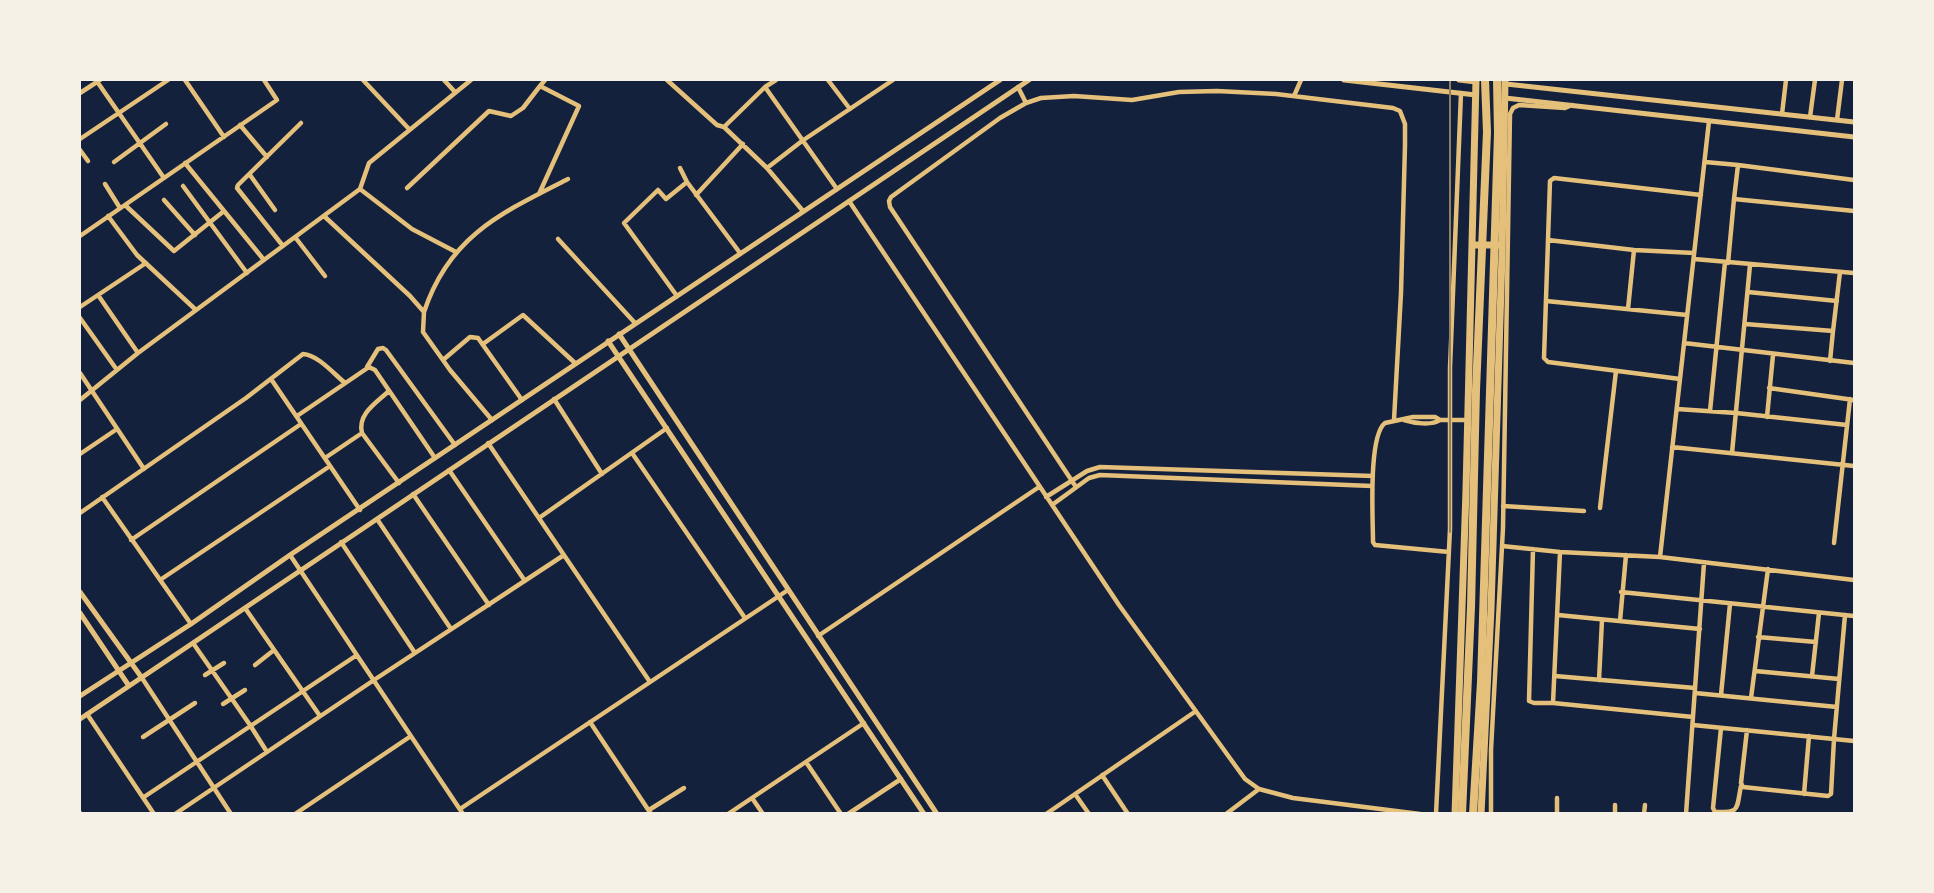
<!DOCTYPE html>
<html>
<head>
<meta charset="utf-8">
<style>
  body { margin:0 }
  #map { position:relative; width:1934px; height:893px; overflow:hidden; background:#14213d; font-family:"Playfair Display",serif }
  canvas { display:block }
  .frame { position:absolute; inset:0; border:81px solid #f6f1e7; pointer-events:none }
</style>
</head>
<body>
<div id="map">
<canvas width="1934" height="893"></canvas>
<div class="frame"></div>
</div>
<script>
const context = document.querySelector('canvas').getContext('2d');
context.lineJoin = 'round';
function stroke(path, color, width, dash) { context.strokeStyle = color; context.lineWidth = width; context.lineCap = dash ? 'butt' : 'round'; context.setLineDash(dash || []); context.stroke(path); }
stroke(new Path2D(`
  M96 80 164 178
  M185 80 224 137
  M363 80 409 129
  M444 80 455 92
  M667 80 717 125 724 127 767 168 803 211
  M828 80 850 109
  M765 87 837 189
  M1018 87 1026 103
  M80 93 100 80
  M1294 96 1301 80
  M1782 114 1786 80
  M1810 117 1815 80
  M1837 120 1842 80
  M240 125 267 157
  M724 127 765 87 776 80
  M80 139 168 80
  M80 150 88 161
  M114 162 166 124
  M1705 162 1738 165
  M185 163 264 260
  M680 168 687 182 740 253
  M767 168 802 141 893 80
  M250 175 275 210
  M105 184 120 208
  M183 186 247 273
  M407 188 489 111 511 116 523 108 540 86
  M360 189 412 229 456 252
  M539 194 579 106 540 86 545 80
  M696 195 743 144
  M1734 199 1738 165 1854 180
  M164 200 195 235
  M849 201 1119 605 1245 779 1259 789 1293 798 1420 814
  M125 205 174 251 224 211
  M108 216 137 255 196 310
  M324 216 410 296 424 312 423 332 450 370 492 420
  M80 236 277 100 264 80
  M295 237 325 276
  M558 239 635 323
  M1548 240 1634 250 1628 309
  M283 246 237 188 238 185 301 123
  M1634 250 1694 253
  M1694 259 1854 273
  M1728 263 1734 199 1854 211
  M1748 292 1837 301
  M98 295 138 353
  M677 296 624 223 658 190 666 199 687 182
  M1546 301 1687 315
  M80 307 146 263
  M424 312C449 236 501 213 568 179
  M80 318 117 370
  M1745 324 1833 331 1830 361
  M1833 331 1840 272
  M1684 343 1854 363
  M483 344 523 315 575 363
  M443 360 470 337 478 338 522 400
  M367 367 378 349 383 348 386 350 455 445
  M80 373 144 469
  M271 379 360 510
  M1680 379 1548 362 1544 358 1550 181 1554 178 1701 195
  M1769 388 1854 400
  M389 391C377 402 357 414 362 433L399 483
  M554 399 602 474
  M80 400 138 353 360 189 369 163 471 80
  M1677 409 1736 413 1847 425
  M1710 411 1725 262
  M297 416 369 367 375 370 435 458
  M1767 417 1773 355
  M1404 420C1414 423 1431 426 1440 420
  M488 443 650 682
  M1672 447 1854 466
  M632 453 745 618
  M1732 453 1750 265
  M80 454 117 429
  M325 458 362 433
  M449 470 525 581
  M1076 487 890 207 889 201 891 197 1000 118 1026 103 1041 98 1074 96 1132 100 1179 92 1217 91 1276 94 1393 108 1400 111 1405 124V145L1401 293 1394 420
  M413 494 489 605
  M102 497 191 624
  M1046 497 1087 471 1100 467 1373 476
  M1052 505 1089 478 1100 475 1372 486
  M1503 506 1584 511
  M1600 508 1616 371
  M80 513 246 398 303 354C318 355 333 373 345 383
  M539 518 667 428
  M377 519 451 629
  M131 540 301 424
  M341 542 415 653
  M1834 543 1850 399
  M1502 546 1560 552 1660 557 1854 580
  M1533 549 1529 701 1534 703H1553L1693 717
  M1449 552 1375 545 1373 542C1373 519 1368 436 1385 423L1413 417H1435L1440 420H1468
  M290 555 463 814
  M1660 557 1709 121
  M160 580 330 466
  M1621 592 1854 616
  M245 608 320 716
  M1558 615 1700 629
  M1620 621 1626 555
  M818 636 1039 487
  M1758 637 1816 642
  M193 643 250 725 267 752
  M255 665 274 650
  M1755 671 1839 679
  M205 675 224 663
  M1555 676 1695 688
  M1812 676 1819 613
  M142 678 231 814
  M1599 680 1602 620
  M1695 693 1837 707
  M1721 695 1730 604
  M1751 698 1768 569
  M1553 703 1560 552
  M223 704 245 690
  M87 714 154 814
  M590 722 651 814
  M1693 725 1854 741
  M1721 728 1713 808 1715 812C1741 813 1736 809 1741 786
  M1747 730 1741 783 1743 787 1828 796 1831 794 1834 739 1845 615
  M143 737 195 703
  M806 762 841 814
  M1102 775 1128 814
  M1075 794 1089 814
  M1804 794 1809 736
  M144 797 357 655
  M752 798 763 814
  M460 809 788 590
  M649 810 684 788
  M80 813V814
  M175 814 374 680 564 555
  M295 814 411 736
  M728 814 864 723
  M848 814 901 779
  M1046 814 1196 711
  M1226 814 1259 789
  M1436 814 1450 529V368L1461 93
  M1491 814V750L1503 528 1510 114 1513 108 1519 105 1565 108 1572 105
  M1557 814V798
  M1615 814V805
  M1644 814 1645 805
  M1686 814 1704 563`), '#e5c07b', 4.5);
stroke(new Path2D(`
  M1344 80 1476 95
  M1459 80 1476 82
  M1506 84 1854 122
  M1505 98 1854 137
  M619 334 937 814
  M608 341 924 814
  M80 592 142 678
  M80 613 129 686
  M80 696 191 624 290 555 1000 80
  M80 719 1029 80`), '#e5c07b', 5);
stroke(new Path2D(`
  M1472 245H1500
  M1455 814 1466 490 1476 80
  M1481 814 1491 609 1502 255 1505 80`), '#e5c07b', 7);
stroke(new Path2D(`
  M1462 814 1471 607 1476 390 1487 132 1485 80
  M1473 814 1481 682 1498 133 1497 80`), '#e5c07b', 8);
stroke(new Path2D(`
  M1450 80V532`), '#918062', 2);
</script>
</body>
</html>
